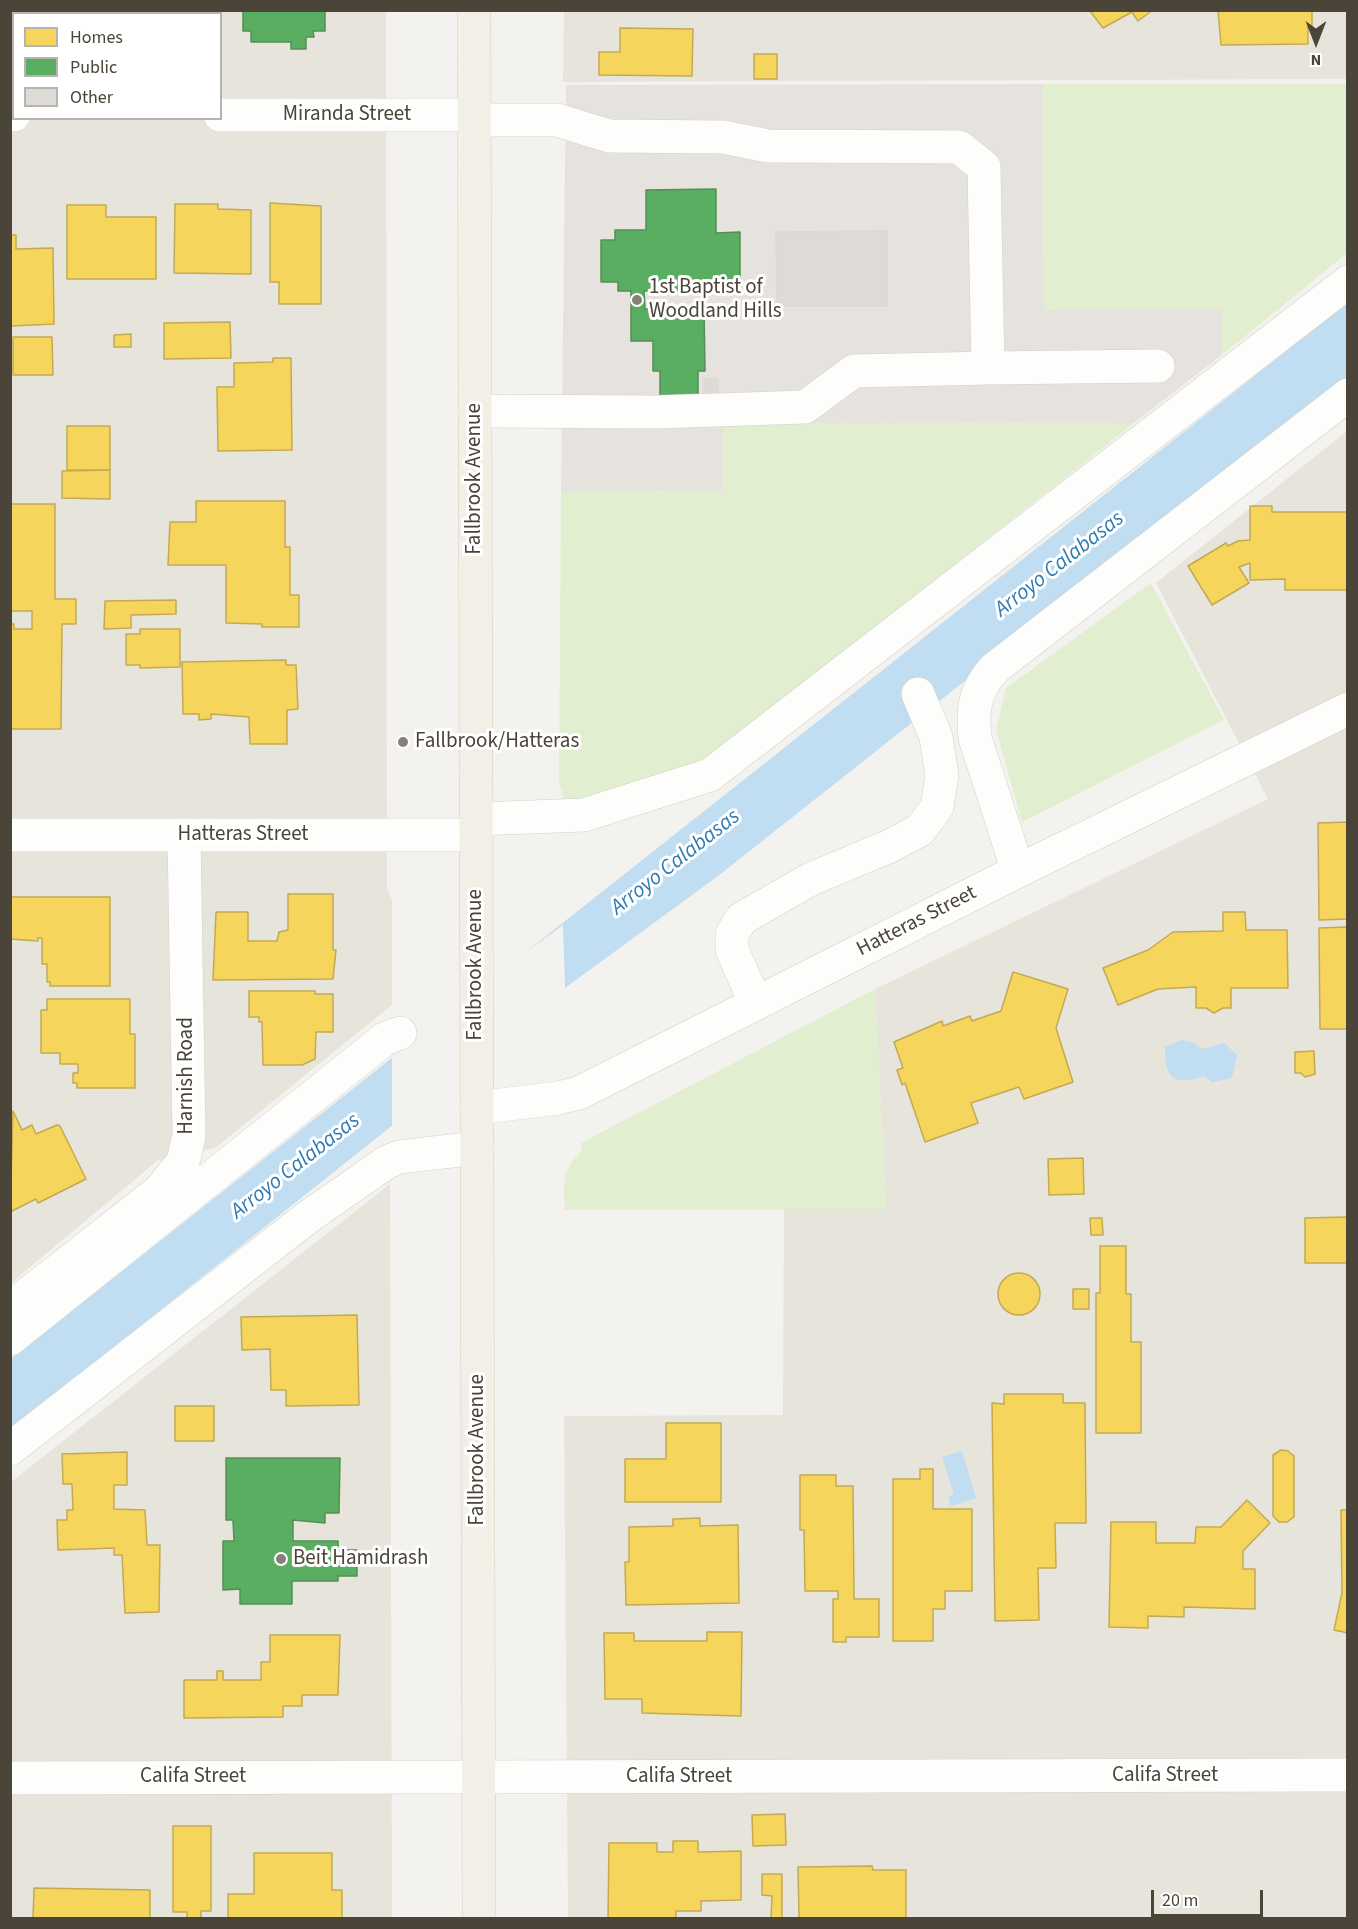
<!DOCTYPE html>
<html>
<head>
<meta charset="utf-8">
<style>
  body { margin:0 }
  #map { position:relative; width:1358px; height:1929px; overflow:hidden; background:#f4f2ee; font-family:"Source Sans 3",sans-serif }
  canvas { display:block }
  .frame { position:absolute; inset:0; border:12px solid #4b4439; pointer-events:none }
  .legend { position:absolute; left:12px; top:12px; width:210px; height:108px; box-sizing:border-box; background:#fff; border:2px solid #b7b4b0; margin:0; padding:8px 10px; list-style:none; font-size:18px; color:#4b4439 }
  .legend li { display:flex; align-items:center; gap:12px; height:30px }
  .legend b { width:30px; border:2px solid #b7b4b0 }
  .north { position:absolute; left:1286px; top:12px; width:60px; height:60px; -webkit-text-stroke:4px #fff; paint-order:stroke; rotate:180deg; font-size:16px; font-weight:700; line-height:24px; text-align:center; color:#4b4439 }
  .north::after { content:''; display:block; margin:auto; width:21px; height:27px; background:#4b4439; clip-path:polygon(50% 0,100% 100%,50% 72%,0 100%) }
  .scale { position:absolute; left:1151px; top:1890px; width:112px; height:27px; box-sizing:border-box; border:3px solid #4b4439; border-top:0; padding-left:8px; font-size:18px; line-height:21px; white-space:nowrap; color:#4b4439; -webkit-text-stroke:4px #fff; paint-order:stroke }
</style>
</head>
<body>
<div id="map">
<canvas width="1358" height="1929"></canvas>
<div class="frame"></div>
<ul class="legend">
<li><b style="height:16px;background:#f6d55c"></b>Homes</li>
<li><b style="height:16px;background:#5aae61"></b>Public</li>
<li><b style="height:16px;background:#dedbd6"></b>Other</li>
</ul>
<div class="north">N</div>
<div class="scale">20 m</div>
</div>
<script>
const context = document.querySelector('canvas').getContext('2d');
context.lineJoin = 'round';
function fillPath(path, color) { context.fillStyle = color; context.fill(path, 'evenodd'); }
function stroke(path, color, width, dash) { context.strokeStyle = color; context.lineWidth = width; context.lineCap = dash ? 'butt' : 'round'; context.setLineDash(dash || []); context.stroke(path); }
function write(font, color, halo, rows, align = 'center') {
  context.font = font + ' "Source Sans 3",sans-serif'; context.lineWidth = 6; context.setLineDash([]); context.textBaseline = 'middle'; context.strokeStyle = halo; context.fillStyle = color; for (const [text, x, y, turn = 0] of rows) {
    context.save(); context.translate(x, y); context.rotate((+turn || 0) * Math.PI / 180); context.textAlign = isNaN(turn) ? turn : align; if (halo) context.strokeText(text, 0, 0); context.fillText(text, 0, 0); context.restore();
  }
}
fillPath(new Path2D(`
  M11 11H386L387 887 392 901V1005L215 1148 157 1161 11 1283ZM14 14H220V118H14Z
  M564 11H1347V79L563 82Z
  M1347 431V1918H568L564 1416 783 1415 784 1209H886L875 989 1268 799 1156 583Z
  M390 1184 392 1918H11V1482Z`), '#e7e4dc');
fillPath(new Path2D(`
  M1043 84H1347V253L1222 355 1220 309 1044 311Z
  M1134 423 700 765 600 798 565 803 559 783 561 492 723 491V424Z
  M1151 583 1224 720 1022 822 996 730 1006 688Z
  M875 989 886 1209 565 1210C564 1183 561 1170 582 1151L581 1143Z`), '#e1eecf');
fillPath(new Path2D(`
  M1043 84 1044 310 1221 309 1222 355 1134 423 723 424V491L561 492 566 85Z`), '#e6e3df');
fillPath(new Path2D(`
  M1347 303V379L718 876 565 988 11 1429V1359Z
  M1181 1040 1192 1042 1202 1049 1224 1043 1237 1055 1232 1078 1212 1082 1204 1076C1173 1086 1165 1079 1165 1047Z
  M962 1451 976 1498 951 1506 948 1497 954 1494 942 1457Z`), '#c0ddf1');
fillPath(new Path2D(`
  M563 925 565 988 392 1128V1058L476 989Z`), '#f4f2ee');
const homes = new Path2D(`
  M40 10H80V14H40Z
  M170 10H230V11L170 14Z
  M1086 10H1153L1138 21 1132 12 1103 28 1090 11Z
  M1218 10H1312V26H1308V44L1221 45Z
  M620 28 693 29 692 76 599 75V52H620Z
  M754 54H777V79H754Z
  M270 203 321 206V304H279V282H270Z
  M175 204H218V209L251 210V274L174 273Z
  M67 205H106V217H156V279H67Z
  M10 235H16V249L53 248 54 324 10 326Z
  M230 322 231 358 164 359V323Z
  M131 334V347H114V335Z
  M13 337H52L53 375H13Z
  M273 358H291L292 450 218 451 217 387H234V363L273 362Z
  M67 426H110V470H67Z
  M110 470V499L62 498V471Z
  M196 501H285V547H290V595H299V627H262V624L226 623V565H168L170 522H196Z
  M10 504H55V599H76V624H62L61 729H10V624H14V629H32V611H10Z
  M1250 506H1272V512H1348V590H1285V579L1250 580V563L1239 567 1249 583 1212 605 1188 566 1226 543 1228 546 1238 541 1250 540Z
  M176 600V614L131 615V628L104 629 105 601Z
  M140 629H180V667L140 668V665H126V634H140Z
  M286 660V665H296L298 709 287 710V744H250L249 717 211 714V719L199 720V714H183L182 662Z
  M1348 822V919L1319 920 1318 823Z
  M288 894H333V950H336L333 979 213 980 216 912H248V941H277L279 932 288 930Z
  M10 897H110V986H50V982H47V964H42V938H38V941L10 939Z
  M1223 912H1245L1246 930H1287L1288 988H1231V1008H1223L1214 1013 1206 1008H1196V987L1158 989 1118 1005 1103 968 1148 950 1173 932 1223 931Z
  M1348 927V1029H1320L1319 928Z
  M1013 972 1068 989 1056 1028 1073 1082 1024 1099 1019 1087 971 1103 978 1123 925 1142 905 1083 902 1085 897 1070 903 1068 894 1042 942 1021 943 1026 970 1016 972 1021 1001 1011Z
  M249 991H315V994H333V1032H316L315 1059 302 1065H263L262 1022H259V1017H249Z
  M47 999H130V1034H135V1088H77V1083H73V1073H78V1064H60V1053H41V1010H47Z
  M1314 1051 1315 1074 1305 1077 1301 1073H1295V1052Z
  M13 1111 22 1130 32 1125 36 1134 57 1125 60 1126 86 1179 38 1203 36 1199 10 1212Z
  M1083 1158 1084 1194 1049 1195 1048 1159Z
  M1348 1217V1263H1305V1218Z
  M1090 1218H1102L1103 1235H1091Z
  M1100 1246H1126V1294H1131V1342H1141V1433H1096V1293H1100Z
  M998 1294a21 21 0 1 1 42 0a21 21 0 1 1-42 0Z
  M1073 1289H1089V1309H1073Z
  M357 1315 359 1405 286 1406V1390H271L270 1349 242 1350 241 1317Z
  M1004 1394H1063V1403H1085L1086 1523H1055L1056 1568H1038L1039 1620 995 1621 992 1403 1004 1404Z
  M175 1406H214V1441H175Z
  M666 1423H721V1502H625V1459H666Z
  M1281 1450 1288 1451 1294 1456V1517L1287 1522H1279L1273 1516V1455Z
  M127 1452V1485H114V1509L145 1510 147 1545H160L159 1612 125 1613 122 1555H114V1548L58 1550 57 1520H67V1510H73L72 1484H63L62 1454Z
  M920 1469H933V1509H972V1591H945V1609H933V1641H893V1479H920Z
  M800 1475H836V1486H853L854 1599H879V1637H846V1642H833V1599H838V1591H805L804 1530H800Z
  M1247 1500 1270 1523 1243 1551V1569H1255V1609L1184 1607V1617L1148 1616V1628L1109 1627 1111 1522H1156V1543H1195L1196 1527H1221Z
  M1341 1510H1348V1633L1334 1630 1342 1593Z
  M700 1518V1526L738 1525 739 1603 626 1605 625 1562H629V1527L673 1526V1519Z
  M707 1632H742L741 1716 642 1713V1699H605L604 1633H634V1641H707Z
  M270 1635H340L338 1695H302V1706H283V1717L184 1718V1680H217V1671H223V1680H261V1662H270Z
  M785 1814 786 1845 753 1846 752 1815Z
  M173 1826H211V1911H201V1918H187V1912H173Z
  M673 1841H698V1852L741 1851V1900L701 1901V1911H676V1918H608L609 1843H657V1852H673Z
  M254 1853H332V1890H342V1918H228V1894H254Z
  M872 1866 873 1870H906V1918H799L798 1867Z
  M762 1874H782V1918H771L772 1896 762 1895Z
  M34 1888 150 1890V1918H33Z`);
fillPath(homes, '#f6d55c');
stroke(homes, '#c3aa52', 1.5);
const public = new Path2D(`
  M243 10H325V31H313L314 37H306V49H291V42H251V31H243Z
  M716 189V233L740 232V290L644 291 645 309 704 308 705 371H698V400L660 401V371H653V341H631V291H618V282H601V240H615V230H646V190Z
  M226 1458H340L339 1513H325V1523L293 1520V1541H338V1550H357V1576H338V1581H292V1604H240V1589L223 1590V1541H234L233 1520H226Z`);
fillPath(public, '#5aae61');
stroke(public, '#568e55', 1.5);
const building = new Path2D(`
  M887 231V306H777L776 232Z
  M704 379H717L718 393 704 394Z`);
fillPath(building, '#dedbd6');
stroke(building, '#dcd9d4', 1.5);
const minor = new Path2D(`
  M10 115H14
  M220 115H474
  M474 120H557L609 136 723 137 768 146 959 147 984 167 988 368 854 371 805 407 657 412 475 411
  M988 368 1158 366
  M476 819 584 815 710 775 1348 282
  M10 835H476
  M1018 871 975 738C972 710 974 690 995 668L1348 395
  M756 1004 732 950V934L741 919 811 879 890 846 920 830 937 807 942 775 936 737 918 694
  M477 1108 558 1098 579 1093 1018 871 1348 709
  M10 1308 158 1192 183 1162 189 1136 184 835
  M10 1339 386 1038 400 1033
  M10 1449 308 1217 387 1162 399 1157 477 1148
  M10 1778 1348 1775`);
const major = new Path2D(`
  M474 10 479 1918`);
stroke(minor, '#d2d0cb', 34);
stroke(major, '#d6cebb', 34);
stroke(minor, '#fdfdfc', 33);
stroke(major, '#f2efe6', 33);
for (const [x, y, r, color] of [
  [637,300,6,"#868178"],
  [403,742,6,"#868178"],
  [281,1559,6,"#868178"]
]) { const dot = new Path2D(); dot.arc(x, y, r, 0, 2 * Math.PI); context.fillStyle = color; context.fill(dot); stroke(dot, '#fff', 2); }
write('21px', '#4b4439', '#fff', [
  ["Miranda Street",347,115],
  ["Fallbrook Avenue",475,479,-90],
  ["Hatteras Street",243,835],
  ["Hatteras Street",917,922,-27],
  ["Fallbrook Avenue",476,965,-90],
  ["Harnish Road",187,1076,-90],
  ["Fallbrook Avenue",478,1450,-90],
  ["Califa Street",1165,1776],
  ["Califa Street",193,1777],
  ["Califa Street",679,1777]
]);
write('21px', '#4b4439', '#fff', [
  ["1st Baptist of",649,288],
  ["Woodland Hills",649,312],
  ["Fallbrook/Hatteras",415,742],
  ["Beit Hamidrash",293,1559]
], 'left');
write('italic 22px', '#2e7ab2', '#fff', [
  ["Arroyo Calabasas",1060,565,-38],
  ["Arroyo Calabasas",676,863,-38],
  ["Arroyo Calabasas",296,1167,-38]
]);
</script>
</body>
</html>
